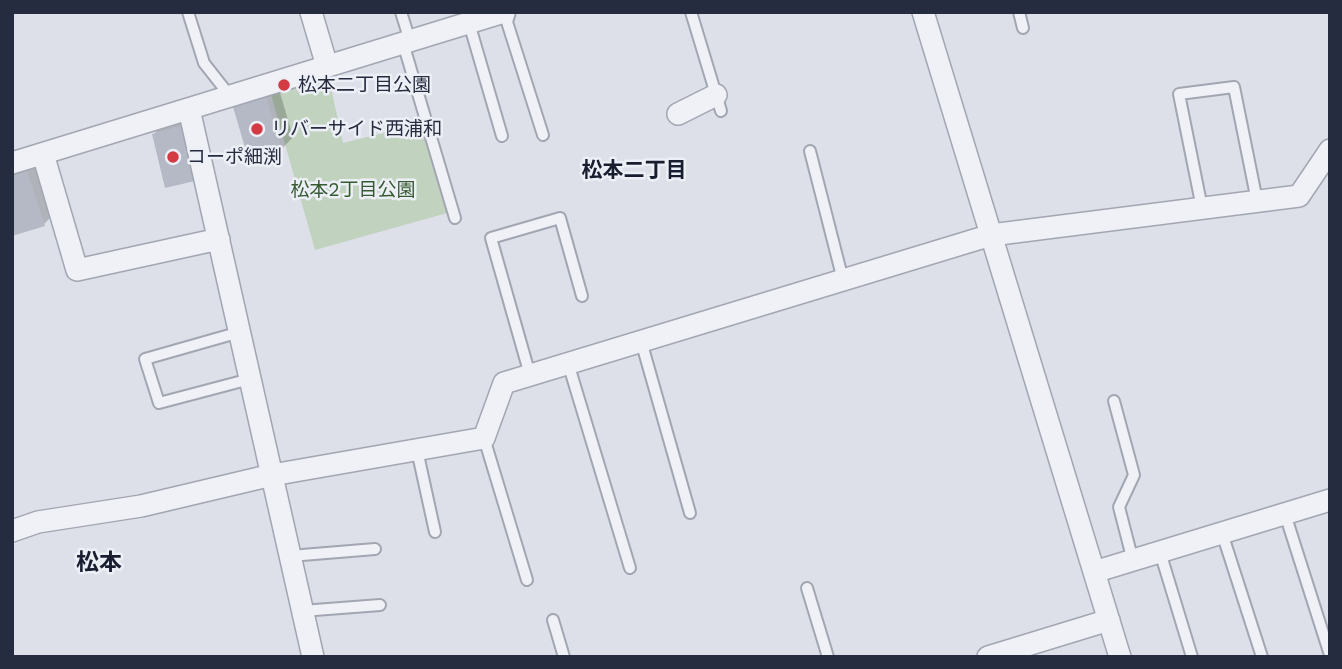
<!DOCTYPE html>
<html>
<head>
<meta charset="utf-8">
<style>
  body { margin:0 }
  #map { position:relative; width:1342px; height:669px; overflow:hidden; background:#dde0e8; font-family:"Work Sans",sans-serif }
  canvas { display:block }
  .frame { position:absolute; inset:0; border:14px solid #262c3f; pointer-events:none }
</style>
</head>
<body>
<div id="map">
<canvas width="1342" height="669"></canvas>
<div class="frame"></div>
</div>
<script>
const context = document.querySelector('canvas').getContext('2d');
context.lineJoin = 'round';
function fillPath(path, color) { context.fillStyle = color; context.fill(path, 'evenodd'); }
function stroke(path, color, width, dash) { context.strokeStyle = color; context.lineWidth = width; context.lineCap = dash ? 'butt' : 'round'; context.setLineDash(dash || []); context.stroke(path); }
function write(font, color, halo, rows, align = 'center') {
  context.font = font + ' "Work Sans","Noto Sans JP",sans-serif'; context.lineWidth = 5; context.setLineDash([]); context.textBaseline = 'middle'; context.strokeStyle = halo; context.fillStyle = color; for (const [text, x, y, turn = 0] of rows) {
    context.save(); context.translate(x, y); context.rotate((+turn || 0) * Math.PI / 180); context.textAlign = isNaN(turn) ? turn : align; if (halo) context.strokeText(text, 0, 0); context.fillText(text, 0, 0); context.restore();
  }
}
fillPath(new Path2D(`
  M328 74 343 143 420 124 447 213 315 250 270 91Z`), '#c1d2be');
fillPath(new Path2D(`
  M278 86 293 137 281 150 235 108 247 95Z
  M190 119 203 171 154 134 162 126Z
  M35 164 52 216 44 224 12 235V171Z`), '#0003');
fillPath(new Path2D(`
  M266 97 282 151 249 161 233 107Z
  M182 126 195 181 165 188 152 134Z
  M27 171 45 226 12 236V176Z`), '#b4b9c5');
const service = new Path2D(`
  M188 12 204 63 230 96
  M401 12 410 41
  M510 12 507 22 543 135
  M691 12 721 111
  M1019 12 1023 28
  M469 23 502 136
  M403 43 455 218
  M810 151 843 280
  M1202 208 1179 94 1234 87 1257 201
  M240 332 145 359 159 403 250 379
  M641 341 690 513
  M568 363 630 568
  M530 375 491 238 560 218 582 296
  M1114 401 1134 475 1119 507 1133 561
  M484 438 527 580
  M417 450 435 532
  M1285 514 1330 655
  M1222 533 1262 657
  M1160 552 1192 657
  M290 556 375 549
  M807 588 828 657
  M302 611 380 605
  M553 620 564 657`);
const minor = new Path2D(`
  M311 12 327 66
  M923 12 1120 657
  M189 109 313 657
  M678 114 716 95
  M43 154 77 270 219 239
  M12 163 504 12
  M12 531 38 522 141 506 272 475 484 438 504 383 991 235 1299 196 1330 150
  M1094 572 1330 500
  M988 657 1109 620`);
stroke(service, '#a2a6b2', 14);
stroke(minor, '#a2a6b2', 24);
stroke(service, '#f0f1f6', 10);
stroke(minor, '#f0f1f6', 21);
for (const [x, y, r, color] of [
  [284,85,7,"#d43a42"],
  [257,129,7,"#d43a42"],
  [173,157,7,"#d43a42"]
]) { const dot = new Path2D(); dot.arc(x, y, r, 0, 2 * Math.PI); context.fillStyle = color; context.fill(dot); stroke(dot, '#eceff5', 2.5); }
write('19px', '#262c3f', '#eceff5', [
  ["松本二丁目公園",298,85],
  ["リバーサイド西浦和",271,129],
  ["コーポ細渕",187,157]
], 'left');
write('19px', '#365b32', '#eceff5', [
  ["松本2丁目公園",353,190]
]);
write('bold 21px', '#181e2f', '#eceff5', [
  ["松本二丁目",634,171]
]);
write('bold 23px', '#181e2f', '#eceff5', [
  ["松本",99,563]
]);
</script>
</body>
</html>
